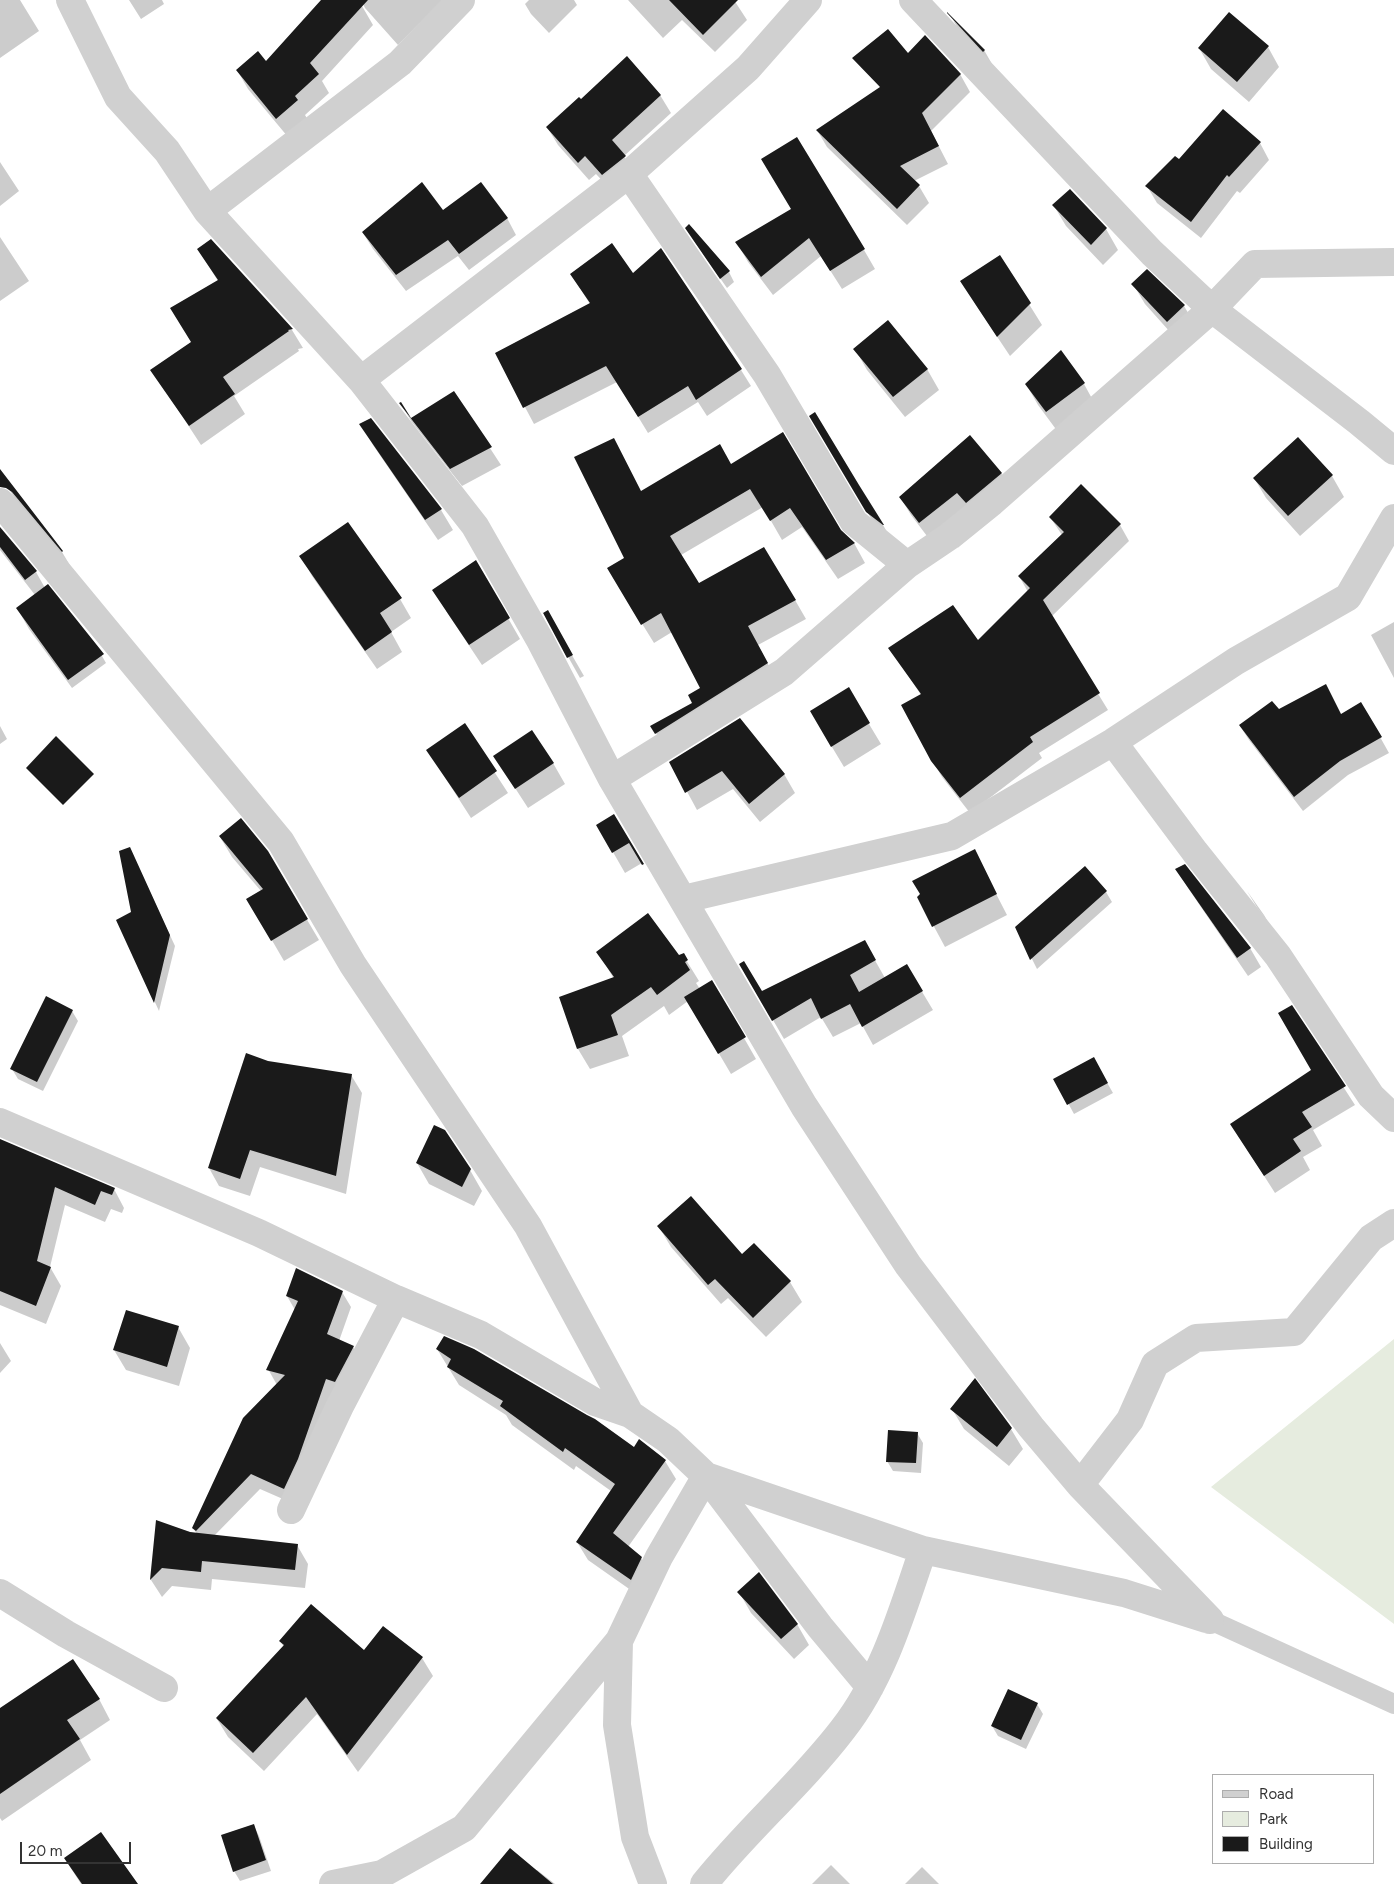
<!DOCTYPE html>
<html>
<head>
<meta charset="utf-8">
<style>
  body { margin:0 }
  #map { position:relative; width:1394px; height:1884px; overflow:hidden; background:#fff; font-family:Figtree,sans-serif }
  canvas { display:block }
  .legend { position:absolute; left:1212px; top:1774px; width:162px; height:90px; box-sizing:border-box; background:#fff; border:1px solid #adadad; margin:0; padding:6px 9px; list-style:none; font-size:15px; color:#333 }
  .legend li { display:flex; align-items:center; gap:10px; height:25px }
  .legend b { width:25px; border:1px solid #adadad }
  .scale { position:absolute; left:20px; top:1842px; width:111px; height:22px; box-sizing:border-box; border:2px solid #333; border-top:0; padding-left:6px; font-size:15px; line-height:18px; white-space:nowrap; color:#333; -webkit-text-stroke:4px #fff; paint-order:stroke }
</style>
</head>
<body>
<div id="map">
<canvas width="1394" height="1884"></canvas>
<ul class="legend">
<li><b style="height:6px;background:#d0d0d0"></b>Road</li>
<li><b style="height:14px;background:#e6ecdf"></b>Park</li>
<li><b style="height:14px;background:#1a1a1a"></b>Building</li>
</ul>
<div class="scale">20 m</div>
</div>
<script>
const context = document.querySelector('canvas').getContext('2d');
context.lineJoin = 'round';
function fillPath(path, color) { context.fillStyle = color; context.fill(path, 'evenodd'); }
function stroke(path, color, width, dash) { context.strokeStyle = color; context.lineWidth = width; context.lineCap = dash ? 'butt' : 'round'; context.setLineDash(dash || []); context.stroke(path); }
fillPath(new Path2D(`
  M1394 1339V1624L1211 1487Z`), '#e6ecdf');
fillPath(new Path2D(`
  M0 0H20L39 31 0 58Z
  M129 0H162L164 4 141 19Z
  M323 0H355L362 6 373 25 322 81 329 93 305 115 308 120 288 137 248 89 237 70 266 63Z
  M361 0H443L398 45 365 8Z
  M529 0H574L577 5 549 33 531 14 525 4Z
  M628 0H734L747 20 715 52 682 20 663 38Z
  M953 20 984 50 996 71 961 34Z
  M1268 47 1279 67 1249 102 1211 69 1199 48Z
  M960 74 970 92 931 131 948 164 914 181 919 186 929 203 907 225 827 147 817 130Z
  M660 95 671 113 624 156 635 175 613 192 596 174 589 180 558 145 547 127 580 100Z
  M1260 143 1269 160 1240 193 1237 191 1201 238 1157 203 1147 186 1179 161Z
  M0 162 19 191 0 206Z
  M1070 190 1106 229 1118 250 1103 265 1066 226 1054 206Z
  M792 209 864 250 875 269 842 289 821 256 773 295 748 262 737 243Z
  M443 212 507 218 516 235 469 270 458 256 406 291 373 249 363 233Z
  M0 237 29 281 0 301Z
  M692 238 729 272 734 282 727 288Z
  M211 240 292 330 303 348 298 349 299 351 234 396 245 414 201 445 152 370 192 342 218 281 198 249Z
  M999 256 1042 325 1010 356 974 302Z
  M571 274 632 275 741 370 751 386 707 416 698 402 648 433 617 382 534 424 496 353 590 304Z
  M1133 284 1184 306 1196 326 1179 342 1145 304Z
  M855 349 927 369 939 390 905 417 867 370Z
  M1026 384H1084L1095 404 1058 432 1038 405Z
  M454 393 501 465 462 486 411 421 401 404 411 419Z
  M814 414 883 525 894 544 879 532 811 416Z
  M361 424 441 510 453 530 438 540 373 445Z
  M1298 439 1332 476 1344 497 1300 536 1266 498 1254 478Z
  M731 465 840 531 854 543 865 563 838 579 802 527 782 540 763 507 681 555 699 585 795 600 806 619 758 645 778 683 667 753 652 726 694 703 702 689 672 632 654 643 620 588 625 559 641 492Z
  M1001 473 1011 491 930 540 911 515 900 497Z
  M12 486 62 552 71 567 20 508 9 489Z
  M1050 517 1120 525 1129 541 1051 617 1108 710 1039 753 1042 758 970 813 942 777 932 760 921 695 890 648 978 642 1028 592 1019 576 1062 535Z
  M0 528 36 572 45 588 94 642 106 663 72 688 29 629 17 608 35 595 0 550Z
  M301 556 400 599 411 618 391 632 402 652 377 669 312 576Z
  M476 562 520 639 482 665 446 611Z
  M547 612 584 676 580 678 544 614Z
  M1394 622V678L1371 635Z
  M848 689 881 744 844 767 823 732Z
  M1361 703 1389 753 1348 775 1303 811 1249 740 1240 726 1278 711 1341 715Z
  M464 725 508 793 471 818 428 751Z
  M0 726 7 739 0 744Z
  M495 757 553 763 565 784 528 808Z
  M671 762 784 774 795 793 760 822 733 789 697 810Z
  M614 816 644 867 642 863 625 873 598 826Z
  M220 837 267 852 319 940 284 961 248 899 261 891 232 857Z
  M130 849 175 946 159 1011 117 920 133 913Z
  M974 851 1007 915 945 947 918 897Z
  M1085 868 1106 892 1112 902 1037 969 1016 927Z
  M1177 870 1250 948 1261 967 1248 976 1188 888Z
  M1247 891 1264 915 1268 922 1258 909Z
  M864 941 885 978 906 965 933 1010 873 1045 861 1023 833 1037 821 1017 784 1039 741 965 761 993Z
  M598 952 679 956 683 955 699 981 696 983 700 989 712 982 756 1059 731 1074 688 1001 669 1015 664 1006 622 1036 629 1056 590 1069 578 1049 560 998 614 979Z
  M1291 1006 1355 1105 1313 1130 1322 1146 1303 1157 1310 1170 1275 1193 1231 1124 1313 1070Z
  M72 1011 78 1021 43 1091 18 1079 12 1069Z
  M1093 1058 1113 1093 1074 1114 1055 1079Z
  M268 1062 351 1075 362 1093 346 1194 260 1167 250 1196 219 1186 209 1168Z
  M0 1140 114 1189 124 1208 122 1213 111 1209 105 1222 65 1205 50 1267 61 1286 46 1324 0 1305Z
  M417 1163 470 1170 482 1191 474 1206 429 1184Z
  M659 1227 742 1256 790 1282 802 1302 766 1337 728 1298 721 1304 671 1247Z
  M342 1292 351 1307 339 1341 353 1347 362 1362 292 1503 260 1489 214 1536 297 1545 308 1564 305 1588 212 1579 211 1590 172 1586 162 1597 151 1580 157 1522 197 1534 193 1528 277 1385 268 1369 295 1310 287 1296Z
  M178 1327 190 1348 179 1386 126 1370 114 1350Z
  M0 1343 11 1361 0 1373Z
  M437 1349 634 1449 665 1461 676 1479 628 1547 641 1558 652 1576 642 1598 588 1560 577 1542 611 1491 576 1466 574 1470 512 1425 506 1415 459 1385Z
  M952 1409 1011 1429 1023 1449 1009 1466 964 1429Z
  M917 1433 923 1443 921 1473 893 1471 887 1461Z
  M739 1592 797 1624 809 1645 794 1659 751 1613Z
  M280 1641 422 1658 433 1676 358 1772 317 1714 264 1771 228 1737 217 1719 284 1647Z
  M99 1699 110 1720 80 1740 91 1760 2 1821 0 1818V1723Z
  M1037 1704 1043 1714 1026 1749 998 1736 992 1726Z
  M254 1826 259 1836 271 1871 240 1881 234 1871Z
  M65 1859 136 1884H81Z
  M831 1865 850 1884H812Z
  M922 1867 939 1884H905Z
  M537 1870 555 1884H487L536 1871Z`), '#0003');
fillPath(new Path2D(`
  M321 0H368L310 63 319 74 295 96 298 100 276 119 236 70 258 51 266 61Z
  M669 0H738L703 35Z
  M947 12 985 50 983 52 947 13Z
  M1229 12 1269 46 1237 82 1198 48Z
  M888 29 908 53 925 35 961 74 922 113 939 146 900 166 920 185 897 209 816 130 880 87 852 58Z
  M627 56 661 95 612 140 626 156 602 175 585 156 578 163 546 127 579 97 581 99Z
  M1223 109 1261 142 1229 177 1227 175 1191 222 1145 186 1175 156 1179 159Z
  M797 137 865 249 830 271 809 238 761 277 735 242 791 209 761 159Z
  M422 182 443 210 481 182 508 218 459 254 448 240 396 275 362 232Z
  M1070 189 1107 228 1091 245 1052 205Z
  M689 224 730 271 720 279 685 228Z
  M211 239 293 329 288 330 289 331 223 377 235 394 189 426 150 370 191 342 170 308 218 280 197 249Z
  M612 243 633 273 661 248 742 369 696 400 688 386 638 417 606 366 523 408 495 353 590 303 570 274Z
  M1000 255 1031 303 997 337 960 281Z
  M1147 269 1185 305 1167 322 1131 284Z
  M888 320 928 369 893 397 853 349Z
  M1061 350 1085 383 1046 412 1025 384Z
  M454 391 492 447 450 469 399 403 401 402 411 418Z
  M815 412 859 485 884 525H883L866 512 809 416Z
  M371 418 442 509 425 520 359 424Z
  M783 432 841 530 855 543 826 560 790 508 770 521 750 489 670 536 699 583 764 547 796 600 748 626 768 663 655 734 650 726 692 703 688 695 700 688 661 613 641 625 607 568 624 558 574 457 614 438 641 491 720 444 731 464Z
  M970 435 1002 473 966 503 957 493 919 523 899 497Z
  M1298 437 1333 475 1288 516 1253 478Z
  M0 469 63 551 62 552 12 492 6 488 0 487Z
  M1081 484 1121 524 1043 600 1100 693 1030 737 1033 742 960 798 931 761 901 705 921 694 888 648 953 605 978 640 1030 588 1018 576 1064 532 1049 517Z
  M348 522 402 598 380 613 392 632 365 651 299 556Z
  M0 527 37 571 25 580 0 547Z
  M476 560 510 618 469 645 432 590Z
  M48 584 104 654 68 680 16 608Z
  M548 610 573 655 567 658 542 611 543 613Z
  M1326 684 1341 714 1361 702 1382 737 1340 761 1294 797 1239 725 1272 701 1279 709Z
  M849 687 870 723 831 747 810 711Z
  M740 718 785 774 749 804 722 771 685 793 669 762Z
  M465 723 497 771 459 798 426 750Z
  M532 730 554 763 515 789 493 756Z
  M56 736 94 774 63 805 26 768Z
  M614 814 644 864 642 865 629 843 612 853 596 825Z
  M241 818 268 851 308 919 271 941 246 899 263 889 219 836Z
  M130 847 170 935 154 1003 116 920 131 912 119 851Z
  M975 849 997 894 932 927 917 897 920 894 912 881Z
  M1185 864 1251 948 1237 958 1175 869Z
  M1085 866 1107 891 1030 960 1015 927Z
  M648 913 679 955 684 953 688 960 685 962 690 970 657 995 651 987 611 1015 618 1035 577 1049 559 997 614 977 596 952Z
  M865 940 876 960 850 975 859 992 907 964 923 991 862 1027 850 1004 821 1019 811 998 772 1021 739 964 744 961 762 991Z
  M712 980 746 1037 718 1054 684 997Z
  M46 996 73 1010 37 1082 10 1069Z
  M1292 1005 1346 1086 1302 1112 1312 1127 1293 1139 1301 1151 1264 1176 1230 1124 1311 1070 1278 1013Z
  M246 1053 268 1061 352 1074 336 1176 250 1150 240 1179 208 1168Z
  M1094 1057 1108 1083 1067 1105 1053 1079Z
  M434 1125 445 1130 471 1169 462 1187 416 1163Z
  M0 1139 115 1188 112 1195 101 1191 95 1205 55 1187 37 1261 51 1267 36 1306 0 1291Z
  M691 1196 742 1254 754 1243 791 1281 753 1318 715 1279 708 1285 657 1226Z
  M296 1268 343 1291 327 1334 354 1346 335 1382 326 1379 298 1459 284 1489 251 1474 196 1531 192 1528 243 1418 285 1375 266 1370 298 1301 286 1296Z
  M126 1310 179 1326 167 1367 113 1350Z
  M444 1336 474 1349 587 1415 595 1419 634 1447 639 1439 666 1460 613 1533 642 1557 631 1580 576 1542 615 1484 565 1448 563 1452 500 1406 503 1401 447 1367 451 1359 436 1349Z
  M975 1378 1012 1428 997 1447 950 1409Z
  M888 1430 918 1432 916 1463 886 1462Z
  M156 1520 190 1532 298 1544 295 1570 202 1561 201 1572 162 1568 150 1580Z
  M759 1572 798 1624 781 1639 737 1592Z
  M311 1604 364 1650 383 1626 423 1657 347 1755 306 1697 253 1753 216 1718 284 1645 279 1641Z
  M73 1659 100 1699 67 1720 80 1739 0 1794V1708Z
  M1008 1689 1038 1703 1021 1740 991 1726Z
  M254 1824 266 1860 233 1872 221 1835Z
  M101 1832 138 1884H82L64 1858Z
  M510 1848 553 1884H480Z`), '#1a1a1a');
stroke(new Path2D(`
  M1210 1620 1394 1704`), '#d0d0d0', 20);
stroke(new Path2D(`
  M70 0 118 97 167 151 207 211 361 380 475 526 540 640 612 779 804 1106 908 1265 1031 1427 1080 1485 1210 1620
  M913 0 1152 253 1212 309 1359 422 1394 451
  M629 174 767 375 854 522 907 565
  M207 211 400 63 461 0
  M361 380 629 174 748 68 808 0
  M0 502 281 842 353 965 528 1226 630 1414
  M1113 742 1195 852 1278 956 1371 1096 1394 1118
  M612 779 784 672 907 565 950 536 992 502 1212 309 1255 264 1394 262
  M684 899 952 836 1113 742 1236 661 1348 597 1394 518
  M0 1122 259 1233 396 1299 481 1335 595 1402 630 1414 668 1440 706 1476 820 1627 870 1687
  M706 1476 923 1550 1124 1593 1206 1619
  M1080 1485 1130 1420 1155 1364 1196 1338 1294 1332 1371 1238 1394 1223
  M291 1510 340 1406 396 1299
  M0 1593 66 1634 164 1688
  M333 1884 382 1874 464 1828 619 1641
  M653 1884 635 1837 617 1725 619 1641 659 1557 706 1476
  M704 1884C747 1830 801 1784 843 1729 883 1678 903 1609 923 1550`), '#d0d0d0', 28);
</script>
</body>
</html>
